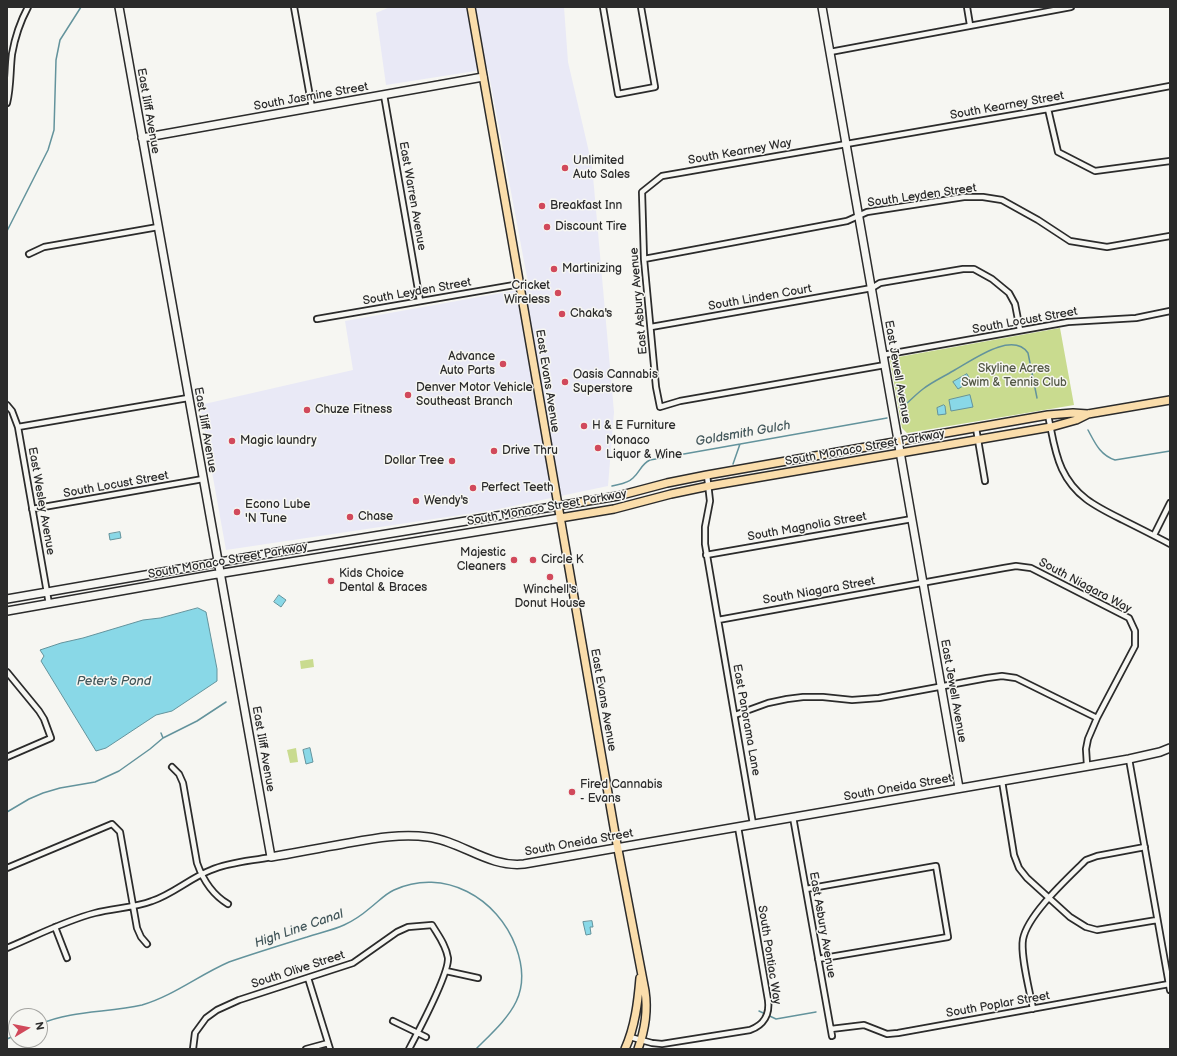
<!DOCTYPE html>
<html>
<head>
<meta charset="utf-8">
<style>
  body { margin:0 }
  #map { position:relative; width:1177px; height:1056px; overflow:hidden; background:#f6f6f2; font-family:"Balsamiq Sans",sans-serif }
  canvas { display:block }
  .frame { position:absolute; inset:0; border:8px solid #2b2b2b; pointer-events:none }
  .north { position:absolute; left:8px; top:1008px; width:40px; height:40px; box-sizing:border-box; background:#f6f6f2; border:1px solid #a5a5a2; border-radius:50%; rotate:80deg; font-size:11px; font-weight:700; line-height:16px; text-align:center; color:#2b2b2b }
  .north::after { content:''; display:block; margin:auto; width:14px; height:18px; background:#d1495b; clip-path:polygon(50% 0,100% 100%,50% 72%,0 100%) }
</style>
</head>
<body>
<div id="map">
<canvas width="1177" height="1056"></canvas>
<div class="frame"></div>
<div class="north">N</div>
</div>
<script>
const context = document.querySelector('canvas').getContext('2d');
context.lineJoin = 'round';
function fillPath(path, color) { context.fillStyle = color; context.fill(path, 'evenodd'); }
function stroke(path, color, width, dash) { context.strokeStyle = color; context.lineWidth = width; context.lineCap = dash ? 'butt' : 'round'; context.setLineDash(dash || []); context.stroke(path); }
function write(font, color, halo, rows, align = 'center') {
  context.font = font + ' "Balsamiq Sans",sans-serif'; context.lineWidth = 3; context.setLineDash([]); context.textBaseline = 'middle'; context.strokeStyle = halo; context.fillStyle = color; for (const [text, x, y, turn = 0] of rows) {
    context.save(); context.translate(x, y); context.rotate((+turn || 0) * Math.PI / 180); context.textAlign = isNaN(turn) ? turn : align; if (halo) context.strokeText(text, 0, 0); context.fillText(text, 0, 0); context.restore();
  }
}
fillPath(new Path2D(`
  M390 7H564L568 62 592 165 614 412 608 486 494 510 226 550 200 405 353 370 345 321 529 288 488 69 386 85 376 13Z`), '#e9e9f6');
fillPath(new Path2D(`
  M1060 328 1074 405 907 433 902 428 890 360 893 358Z
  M313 659 314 667 301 669 300 661Z
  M296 748 298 762 290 763 287 750Z`), '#c9db8f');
const water = new Path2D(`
  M967 374 971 381 958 389 953 382Z
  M970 395 973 407 951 411 949 400Z
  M944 405 945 406 946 414 938 415 937 408Z
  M120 532 121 538 110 540 109 534Z
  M279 595 286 600 281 607 274 602Z
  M198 608 206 612 217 669V681L172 711 156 715 106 748 96 751 41 661 44 656 40 650 61 643 83 638 143 620 160 618Z
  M310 748 313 762 306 764 303 750Z
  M592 921 593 927H590L591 934 586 935 583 922Z`);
fillPath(water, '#89d8e7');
stroke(water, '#63939c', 1);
stroke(new Path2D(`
  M7 231 48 150 54 130 56 60 60 40 81 7
  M900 409C908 403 915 395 923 389 932 382 943 377 953 371 970 362 1012 330 1028 353L1037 398
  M1088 430C1095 443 1100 455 1115 460L1170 451
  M733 464 740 444
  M612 486C619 484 627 484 633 478 640 472 641 464 650 460L887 418
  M161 733 163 738
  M7 812 29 799 43 793 60 788 95 782 119 771 150 749 163 738 197 721 226 702
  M759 1011 776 1019 816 1012
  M40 1024C72 1010 108 1013 142 1005 173 996 199 975 229 962 255 953 281 945 307 937 319 933 333 930 344 925 353 921 363 914 370 908 378 902 385 894 394 890 444 867 498 898 516 947 534 996 508 1017 476 1049
  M7 1039 16 1035`), '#63939c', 1.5);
const street = new Path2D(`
  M294 7 312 108
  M603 7 618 94 655 87 641 7
  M967 7 970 25
  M830 52 1071 7
  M384 95 420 301
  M7 103C11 87 10 71 12 54 15 37 20 22 28 7
  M1048 109 1058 152 1095 171 1170 161
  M29 254 44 247 158 227
  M644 259 847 221 867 212 964 197H983L1002 200 1038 220 1070 241 1107 247 1170 236
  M317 319 520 284
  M651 327 872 288 880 283 963 269H974L992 279 1009 293 1015 304 1020 330
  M883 355 1068 322 1136 318 1170 311
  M885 365 680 401 660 407 656 387 644 259 642 192 662 176 1048 109 1170 86
  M7 405 12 411 18 427 49 604
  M1048 415C1052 433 1054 452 1062 469 1075 497 1097 507 1123 520 1139 528 1155 536 1170 544
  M18 427 188 398
  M976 428 985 481
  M707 475 710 501 705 527V544L753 824
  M32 509 203 479
  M1154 535 1170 503
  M706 555 912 519
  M718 620 1004 568 1016 566 1031 568 1129 618 1135 631V646L1097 718 1088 739 1086 749 1087 765
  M7 672 39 711 44 719 51 738 7 757
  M735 715 768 703 787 699 803 697H823L852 700 879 698 987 678 1002 676 1016 678 1097 718
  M1129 759 1170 990
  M172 767 179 774 183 783 197 863C203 880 213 895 228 904
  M1002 781 1014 855 1019 868 1027 878 1070 917 1086 927 1097 930 1157 920
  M793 817 832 1036
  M7 868 112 824 120 832 137 928 141 937 147 944
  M806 889 936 866 948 937 818 959
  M55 927 67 958
  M7 948C36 936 64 921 95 913 113 908 134 908 152 901 173 894 190 878 211 870 230 862 251 861 271 857
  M446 971 478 978
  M308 978 330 1049
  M1033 1009C1030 992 1020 955 1023 939 1028 914 1068 878 1086 860L1097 856 1145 847
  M393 1021 426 1037
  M831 1029 864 1025 887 1034 898 1033 1169 984
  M630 1037 652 1043 662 1044 750 1030C764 1025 770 1014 768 1000L738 827
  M193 1049 195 1033 206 1018 217 1010 239 1000 353 963 397 932 408 927 432 925C438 935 446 945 448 958 449 974 418 1032 409 1049
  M306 1049 328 1043`);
const secondary = new Path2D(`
  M119 7 271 857C295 853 319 848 343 844 371 839 399 833 428 837 461 841 489 868 524 864L1129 759 1160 752 1170 748
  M822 7 959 788
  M142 138 483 77
  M7 599 301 548 558 506
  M7 611 211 575 560 518`);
const primary = new Path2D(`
  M471 7 512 240 616 839 645 991C648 1011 645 1030 638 1049
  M558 506 618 496 667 483 707 475 1048 415 1073 413 1088 414 1170 400
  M560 518 614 509 671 494 709 486 1051 427 1076 420 1088 414
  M625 1049C635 1027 638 1002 640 978`);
stroke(street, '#2b2b2b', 8);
stroke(secondary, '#2b2b2b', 10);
stroke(primary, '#2b2b2b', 10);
stroke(street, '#f6f6f2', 4.5);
stroke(secondary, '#f6f6f2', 7);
stroke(primary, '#faddab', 7);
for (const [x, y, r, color] of [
  [565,168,4,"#d1495b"],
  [542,206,4,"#d1495b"],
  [547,227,4,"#d1495b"],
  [554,269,4,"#d1495b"],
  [558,293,4,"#d1495b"],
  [562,314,4,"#d1495b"],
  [503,364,4,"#d1495b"],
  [565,382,4,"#d1495b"],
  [408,395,4,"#d1495b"],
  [307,410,4,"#d1495b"],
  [584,426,4,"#d1495b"],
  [232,441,4,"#d1495b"],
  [598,448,4,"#d1495b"],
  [494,451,4,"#d1495b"],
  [452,461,4,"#d1495b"],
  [473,488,4,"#d1495b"],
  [416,501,4,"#d1495b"],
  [237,512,4,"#d1495b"],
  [350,517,4,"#d1495b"],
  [514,560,4,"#d1495b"],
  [533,560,4,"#d1495b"],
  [550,577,4,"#d1495b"],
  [331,581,4,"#d1495b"],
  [572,792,4,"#d1495b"]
]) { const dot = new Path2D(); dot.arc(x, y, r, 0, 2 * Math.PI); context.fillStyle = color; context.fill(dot); stroke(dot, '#f6f6f2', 1.5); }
write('12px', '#2b2b2b', '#f6f6f2', [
  ["South Jasmine Street",311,97,-10],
  ["South Kearney Street",1007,106,-10],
  ["East Iliff Avenue",148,111,80],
  ["South Kearney Way",740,152,-10],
  ["East Warren Avenue",412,196,80],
  ["South Leyden Street",922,196,-8],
  ["South Leyden Street",417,292,-10],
  ["South Linden Court",760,298,-10],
  ["East Asbury Avenue",639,301,-95],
  ["South Locust Street",1025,321,-10],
  ["East Jewell Avenue",897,372,80],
  ["East Evans Avenue",547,381,81],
  ["East Iliff Avenue",205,430,80],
  ["South Monaco Street Parkway",865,448,-10],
  ["South Locust Street",116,485,-10],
  ["East Wesley Avenue",41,501,80],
  ["South Monaco Street Parkway",547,508,-10],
  ["South Magnolia Street",807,527,-10],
  ["South Monaco Street Parkway",228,561,-10],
  ["South Niagara Way",1085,586,28],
  ["South Niagara Street",819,591,-10],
  ["East Jewell Avenue",953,691,80],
  ["East Evans Avenue",603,700,80],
  ["East Panorama Lane",746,720,80],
  ["East Iliff Avenue",263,749,80],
  ["South Oneida Street",898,788,-10],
  ["South Oneida Street",579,843,-10],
  ["East Asbury Avenue",822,925,80],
  ["South Pontiac Way",769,955,81],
  ["South Olive Street",298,970,-18],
  ["South Poplar Street",998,1005,-10]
]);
write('12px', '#2b2b2b', '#f6f6f2', [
  ["Unlimited",573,161],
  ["Auto Sales",573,175],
  ["Breakfast Inn",550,206],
  ["Discount Tire",555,227],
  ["Martinizing",562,269],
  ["Cricket",550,286,"right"],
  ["Wireless",550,300,"right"],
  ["Chaka's",570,314],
  ["Advance",495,357,"right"],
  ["Auto Parts",495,371,"right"],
  ["Oasis Cannabis",573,375],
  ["Superstore",573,389],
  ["Denver Motor Vehicle",416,388],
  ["Southeast Branch",416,402],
  ["Chuze Fitness",315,410],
  ["H & E Furniture",592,426],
  ["Magic laundry",240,441],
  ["Monaco",606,441],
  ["Liquor & Wine",606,455],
  ["Drive Thru",502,451],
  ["Dollar Tree",444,461,"right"],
  ["Perfect Teeth",481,488],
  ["Wendy's",424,501],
  ["Econo Lube",245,505],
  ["'N Tune",245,519],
  ["Chase",358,517],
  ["Majestic",506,553,"right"],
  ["Cleaners",506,567,"right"],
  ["Circle K",541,560],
  ["Kids Choice",339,574],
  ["Dental & Braces",339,588],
  ["Winchell's",550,590,"center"],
  ["Donut House",550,604,"center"],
  ["Fired Cannabis",580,785],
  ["- Evans",580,799]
], 'left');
write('12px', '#525744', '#f6f6f2', [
  ["Skyline Acres",1014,369],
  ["Swim & Tennis Club",1014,383]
]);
write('italic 13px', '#42565a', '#f6f6f2', [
  ["Goldsmith Gulch",743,434,-10],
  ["Peter's Pond",114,682],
  ["High Line Canal",299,929,-19]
]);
</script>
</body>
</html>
